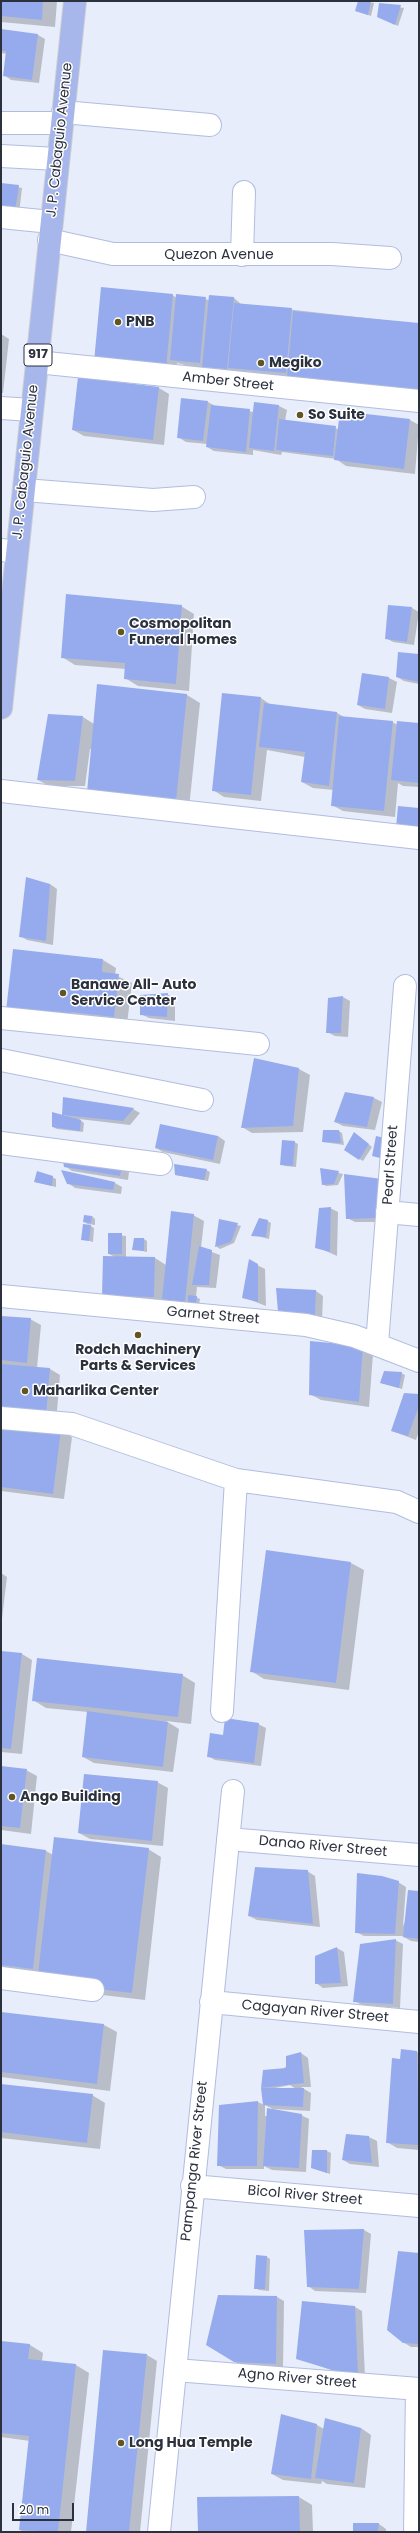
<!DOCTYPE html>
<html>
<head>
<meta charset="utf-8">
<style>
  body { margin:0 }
  #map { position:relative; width:420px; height:2533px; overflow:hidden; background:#e8edfb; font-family:Poppins,sans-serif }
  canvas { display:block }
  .frame { position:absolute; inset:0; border:2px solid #2c313e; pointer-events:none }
  .scale { position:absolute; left:12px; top:2503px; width:62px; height:18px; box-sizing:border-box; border:2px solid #2c313e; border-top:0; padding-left:5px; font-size:12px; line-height:14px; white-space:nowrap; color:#2c313e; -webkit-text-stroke:3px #fff; paint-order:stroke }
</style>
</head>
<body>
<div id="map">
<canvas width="420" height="2533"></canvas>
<div class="frame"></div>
<div class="scale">20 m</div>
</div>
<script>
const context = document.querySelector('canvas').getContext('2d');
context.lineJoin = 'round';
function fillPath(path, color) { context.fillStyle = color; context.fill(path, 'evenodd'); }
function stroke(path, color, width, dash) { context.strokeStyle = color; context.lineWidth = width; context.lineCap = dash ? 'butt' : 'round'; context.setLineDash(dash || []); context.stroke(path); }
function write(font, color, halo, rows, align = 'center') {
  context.font = font + ' Poppins,sans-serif'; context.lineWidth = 3; context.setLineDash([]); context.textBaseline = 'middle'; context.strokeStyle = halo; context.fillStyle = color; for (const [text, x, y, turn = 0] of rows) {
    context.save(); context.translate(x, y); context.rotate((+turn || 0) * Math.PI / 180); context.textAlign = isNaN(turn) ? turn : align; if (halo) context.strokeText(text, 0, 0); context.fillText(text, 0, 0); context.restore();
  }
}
fillPath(new Path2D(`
  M1 1H57L55 27 1 22Z
  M359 1 374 3 371 16 356 11Z
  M380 4 404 8 398 26 382 18Z
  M1 30 38 35 45 39 39 83 11 80 4 75 7 54 1 53Z
  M1 184 22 188 19 214Z
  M172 295 177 298V295L210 300 234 298 241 304 419 324V394L240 373 235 370 234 373 211 371 177 363 176 374 106 368Z
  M1 334 9 339 3 393H1Z
  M159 388 169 394 164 445 84 436 73 430Z
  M208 402 215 406 254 412 255 403 279 406 287 410 285 421 339 429 410 420 419 425 415 474 346 466 336 459 282 452 281 455 253 450V455L214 451 207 447V444L186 442 178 437Z
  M181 606 194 614 189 691 138 686 125 678 126 669 75 665 62 657Z
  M389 606 412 608 419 612 414 645 393 642 386 638Z
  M419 655V684L404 681 397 677Z
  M362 674 389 678 397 682 392 713 365 709 358 705Z
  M98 686 187 695 200 703 189 808 92 749H90L85 786H49L38 780 83 717 94 724Z
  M261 698 271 705 337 713 346 718 392 722 398 725 419 724V787L403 786 398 783 395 817 343 811 332 805 334 790 313 788 302 782 305 757 267 750 261 801 224 797 213 790Z
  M50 884 57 889 53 945 27 940 20 936Z
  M14 950 103 960 116 968 115 975 132 983 127 1024 20 1018Z
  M167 994 175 999V1021L149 1018 141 1014Z
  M343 997 350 1001 348 1037 335 1036 327 1032Z
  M255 1060 299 1069 310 1075 303 1132 252 1133 242 1127Z
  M346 1093 374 1098 382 1102 375 1130 343 1126 335 1122Z
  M64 1098 133 1109 140 1113 130 1125 79 1119 84 1123 83 1132 57 1129 53 1127 67 1116 63 1114Z
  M339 1131 342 1133 344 1145 323 1142Z
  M218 1136 225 1141 220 1164 163 1152 156 1148Z
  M358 1136 372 1147 363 1161 345 1150Z
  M294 1142 298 1144 296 1167 285 1166 281 1164Z
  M65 1166 122 1168 129 1172 128 1180 72 1171Z
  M321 1169 343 1174 338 1185 326 1186 323 1184Z
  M206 1170 210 1172 208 1181 176 1175Z
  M52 1177 56 1179V1187L35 1182Z
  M68 1183H115L122 1187 121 1194 75 1188Z
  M389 1185 386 1222H355L347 1218Z
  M330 1208 338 1212 337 1256 317 1247Z
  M193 1215 204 1221 201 1248 220 1255 216 1288 197 1287 196 1297 200 1299 199 1305H174L165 1300 164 1302 114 1301 115 1257 109 1254V1234L126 1236V1257L155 1258 166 1265Z
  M92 1216 95 1219V1225L88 1224 94 1228 93 1242 82 1239 91 1226 84 1222Z
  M220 1220 241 1226 234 1243 220 1249 217 1247Z
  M267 1221 271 1223 269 1239 253 1235Z
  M144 1239 147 1241V1252L133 1249Z
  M257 1265 265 1269 266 1306 243 1297Z
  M316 1291 323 1296 322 1319 287 1316Z
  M1 1317 30 1319 41 1325 37 1368 50 1369 60 1375 56 1423 1 1418Z
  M363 1347 373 1354 369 1407 321 1400 310 1394Z
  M401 1373 405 1375 402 1389 381 1383Z
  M419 1395V1431L416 1440 392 1431Z
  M1 1423 61 1431 72 1437 64 1499 1 1491Z
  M351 1563 364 1570 349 1690 264 1679 251 1671Z
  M1 1573 7 1577 1 1627Z
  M1 1652 22 1654 32 1660 22 1754 1 1752Z
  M182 1675 195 1683 191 1724 166 1721 179 1729 173 1772 94 1763 83 1757 88 1712 46 1708 33 1700Z
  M258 1724 266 1728 261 1766 215 1760 208 1756 224 1736Z
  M1 1767 26 1770 37 1776 31 1834 1 1830Z
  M157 1782 168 1788 163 1846 90 1839 79 1833Z
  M1 1845 46 1851 53 1855 148 1849 161 1857 145 2000 51 1989 1 1971Z
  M307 1871 315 1876 320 1927 257 1920 249 1916Z
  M398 1882 406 1887 403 1926 419 1892V1942L411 1941 402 1936H364L356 1932Z
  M395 1940 403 1944 400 2008 362 2005 354 2001Z
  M337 1948 344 1952 348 1986 323 1988 316 1983Z
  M1 2013 104 2025 117 2032 110 2091 1 2077Z
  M417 2052 419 2053V2150L397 2148 387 2142 401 2060Z
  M301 2053 308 2058 311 2087H301L311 2093 310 2111 273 2109 265 2105V2116L301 2115 309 2119 306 2172 272 2170 264 2166V2169H226L218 2165 220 2106 258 2102 264 2105 262 2088ZM290 2085 296 2089H275V2088Z
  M1 2085 92 2095 105 2103 100 2149 1 2138Z
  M369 2137 377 2141 379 2167 350 2164 343 2160Z
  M327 2151 331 2153 330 2174 312 2168Z
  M364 2230 371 2234 366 2293 315 2291 308 2286 305 2231Z
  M419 2254V2347H411L403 2342Z
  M267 2257 270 2259 269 2291 259 2290 255 2288Z
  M277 2297 284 2301 283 2368 243 2366 235 2362Z
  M355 2307 362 2311 365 2377 348 2376 297 2358Z
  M1 2342 30 2345 43 2353 42 2361 76 2365 89 2373 71 2532H24L20 2530 30 2441 1 2437Z
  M147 2355 157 2361 140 2532H87Z
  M317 2425 324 2429 361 2428 371 2435 365 2488 327 2484 322 2481 321 2484 283 2480 272 2474Z
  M299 2497 312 2505 313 2532H199L198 2498Z
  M354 2524H379L386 2529V2532H354Z`), '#0003');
fillPath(new Path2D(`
  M1 1H43L42 20 1 16Z
  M358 1H371L368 15 355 11Z
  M379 3 401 5 395 25 377 17Z
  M1 29 38 34 32 80 3 76 6 51H1Z
  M1 183 19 185 15 212 1 211Z
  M101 287 173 294 166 369 94 362Z
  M176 294 206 297 200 363 170 360Z
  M209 295 234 297 227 369 202 367Z
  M234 303 292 308 286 373 228 368Z
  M293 311 419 323V390L287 376Z
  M78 377 159 387 153 440 72 430Z
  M181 398 208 401 203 441 177 438Z
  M254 402 279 405 274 451 249 448Z
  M211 405 250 409 246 452 206 447Z
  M340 411 410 419 404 469 334 460Z
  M279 419 336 426 333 456 276 450Z
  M66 594 182 605 176 684 124 679 125 663 61 658Z
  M388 605 412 607 407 642 385 639Z
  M398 652 419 654V682L396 677Z
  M362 673 389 677 385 709 357 705Z
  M97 684 187 694 176 801 87 792Z
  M222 693 261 697 251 795 212 791Z
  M264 703 337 712 329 786 301 782 305 752 259 747Z
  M48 714 83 716 75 781 37 780Z
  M339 716 393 721 384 811 331 806Z
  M397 721 419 723V783L391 780Z
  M398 806 419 808V830L396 828Z
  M26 877 50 884 46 941 19 937Z
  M13 949 103 959 102 972 119 974 114 1017 71 1012V1018L6 1011Z
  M168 993 167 1017 140 1015V995Z
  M343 996 341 1033H326L328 998Z
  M254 1058 299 1068 293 1126 241 1128Z
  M345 1092 374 1097 367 1127 334 1122Z
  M63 1097 134 1108 123 1121 62 1115Z
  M52 1112 81 1120 80 1131 52 1127Z
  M160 1124 218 1136 213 1160 155 1148Z
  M323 1130H339L341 1143 322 1142Z
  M354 1132 369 1144 359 1160 344 1150Z
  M376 1136 389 1139 380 1158 372 1156Z
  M282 1140 295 1141 293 1166 280 1165Z
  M62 1154 122 1167 120 1176 64 1167Z
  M174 1164 207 1169 204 1180 175 1175Z
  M320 1168 339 1171 334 1184 322 1185Z
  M61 1170 115 1182 113 1190 67 1184Z
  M37 1171 53 1176 52 1186 34 1182Z
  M344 1174 382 1179 378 1218 346 1219Z
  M331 1207 330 1252 315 1248 319 1208Z
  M171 1211 194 1214 185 1302 162 1299Z
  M84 1215 92 1216 91 1223 83 1222Z
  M259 1218 268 1220 266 1237 251 1236Z
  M219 1219 238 1223 231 1242 215 1247Z
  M83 1224 91 1225 89 1241 81 1240Z
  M108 1233H122V1254H108Z
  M134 1238H144V1251L132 1250Z
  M199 1246 212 1250 209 1285H192Z
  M103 1256 155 1257 154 1297 102 1296Z
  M249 1259 258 1264V1302L242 1298Z
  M276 1288 316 1290 315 1315 278 1312Z
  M188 1295 197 1296 196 1304 188 1303Z
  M1 1316 31 1318 27 1363 1 1360Z
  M310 1341 363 1346 359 1402 309 1395Z
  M1 1364 50 1368 46 1417 1 1414Z
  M384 1371 402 1372 399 1388 380 1383Z
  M404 1393 419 1394V1406L408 1436 391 1431Z
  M1 1422 61 1430 53 1494 1 1487Z
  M266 1550 351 1562 336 1683 250 1672Z
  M1 1651 22 1653 11 1749 1 1748Z
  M37 1658 183 1674 178 1717 32 1701Z
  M87 1711 168 1722 163 1767 82 1757Z
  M225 1718 259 1723 254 1763 207 1757 210 1733 223 1735Z
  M1 1766 27 1769 20 1828 1 1826Z
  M84 1774 158 1781 152 1841 78 1833Z
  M54 1837 149 1848 132 1993 37 1982Z
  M1 1844 46 1850 33 1969 1 1965Z
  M255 1867 308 1870 313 1924 248 1916Z
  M357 1873 382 1876 399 1881 395 1934 355 1933Z
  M408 1890 419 1891V1939L403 1937Z
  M396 1939 393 2004 353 2002 360 1944Z
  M337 1947 341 1983 315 1984V1956Z
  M1 2012 104 2024 97 2084 1 2072Z
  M401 2049 417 2051 419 2145 386 2143 392 2058 400 2059Z
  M301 2052 304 2083 261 2088 263 2070 286 2068V2056Z
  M1 2084 93 2094 87 2143 1 2132Z
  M261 2088H304L303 2107 263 2105Z
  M258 2101 257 2166H217L219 2105Z
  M267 2108 302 2114 299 2168 263 2166Z
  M346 2134 369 2136 372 2163 342 2160Z
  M312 2150H327V2173L311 2168Z
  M364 2229 359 2289 307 2287 304 2230Z
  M398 2251 419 2253V2344L403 2343 387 2330Z
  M256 2255 267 2256 265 2289H254Z
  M218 2295 277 2296 276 2364 234 2362 206 2345Z
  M302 2301 355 2306 358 2373 339 2372 296 2359Z
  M1 2341 30 2344 28 2359 76 2364 58 2532 19 2530 29 2436 1 2433Z
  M103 2350 147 2354 129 2532H86Z
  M281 2414 317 2424 311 2479 271 2474Z
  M325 2418 361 2428 354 2483 315 2478Z
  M299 2496 300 2532H198L197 2497Z
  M353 2523H379L378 2532H353Z`), '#96abed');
const minor = new Path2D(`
  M63 112 210 125
  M1 123H62
  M1 156 58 159
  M1 217 51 222
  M49 240 113 254H332L390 258
  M242 255 244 192
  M37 362 419 401
  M1 408 32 410
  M24 490 153 500 194 497
  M1 550 17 552
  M1 791 419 838
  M1 1018 258 1044
  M1 1060 202 1100
  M1 1143 161 1164
  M387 1212 419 1215
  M1 1296 306 1325 354 1336 419 1361
  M377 1344 405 986
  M1 1418 72 1424 236 1480 222 1711
  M236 1480 397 1502 419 1512
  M228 1839 419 1855
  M1 1978 93 1990
  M211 2002 419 2022
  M192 2186 419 2206
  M175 2370 419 2389
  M159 2532 233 1791
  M415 2532 417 2389`);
const major = new Path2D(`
  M1 708 75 1`);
stroke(minor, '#b1bddf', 24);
stroke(major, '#ccced1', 24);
stroke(minor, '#fff', 22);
stroke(major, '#a7b6eb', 22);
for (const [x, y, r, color] of [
  [118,322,4,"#615622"],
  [261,363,4,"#615622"],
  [300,415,4,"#615622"],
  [121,632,4,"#615622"],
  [63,993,4,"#615622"],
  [138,1335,4,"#615622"],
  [25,1391,4,"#615622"],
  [12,1797,4,"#615622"],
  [121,2443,4,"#615622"]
]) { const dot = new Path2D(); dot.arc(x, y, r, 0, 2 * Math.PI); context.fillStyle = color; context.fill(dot); stroke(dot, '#fff', 1.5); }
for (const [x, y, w] of [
  [38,355,28]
]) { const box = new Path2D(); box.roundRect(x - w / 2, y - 11, w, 22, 3); context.fillStyle = '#fff'; context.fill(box); stroke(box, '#2c313e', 1); }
write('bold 13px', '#2c313e', null, [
  ["917",38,355]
]);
write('14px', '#2c313e', '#fff', [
  ["J. P. Cabaguio Avenue",60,140,-84],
  ["Quezon Avenue",219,255],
  ["Amber Street",228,382,6],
  ["J. P. Cabaguio Avenue",26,462,-84],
  ["Pearl Street",391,1165,-86],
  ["Garnet Street",213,1316,5],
  ["Danao River Street",323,1847,5],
  ["Cagayan River Street",315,2012,5],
  ["Pampanga River Street",195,2161,-84],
  ["Bicol River Street",305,2196,5],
  ["Agno River Street",297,2379,5]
]);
write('bold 14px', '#2c313e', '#fff', [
  ["PNB",126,322],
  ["Megiko",269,363],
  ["So Suite",308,415],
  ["Cosmopolitan",129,624],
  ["Funeral Homes",129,640],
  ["Banawe All- Auto",71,985],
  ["Service Center",71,1001],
  ["Rodch Machinery",138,1350,"center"],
  ["Parts & Services",138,1366,"center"],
  ["Maharlika Center",33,1391],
  ["Ango Building",20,1797],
  ["Long Hua Temple",129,2443]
], 'left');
</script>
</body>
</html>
